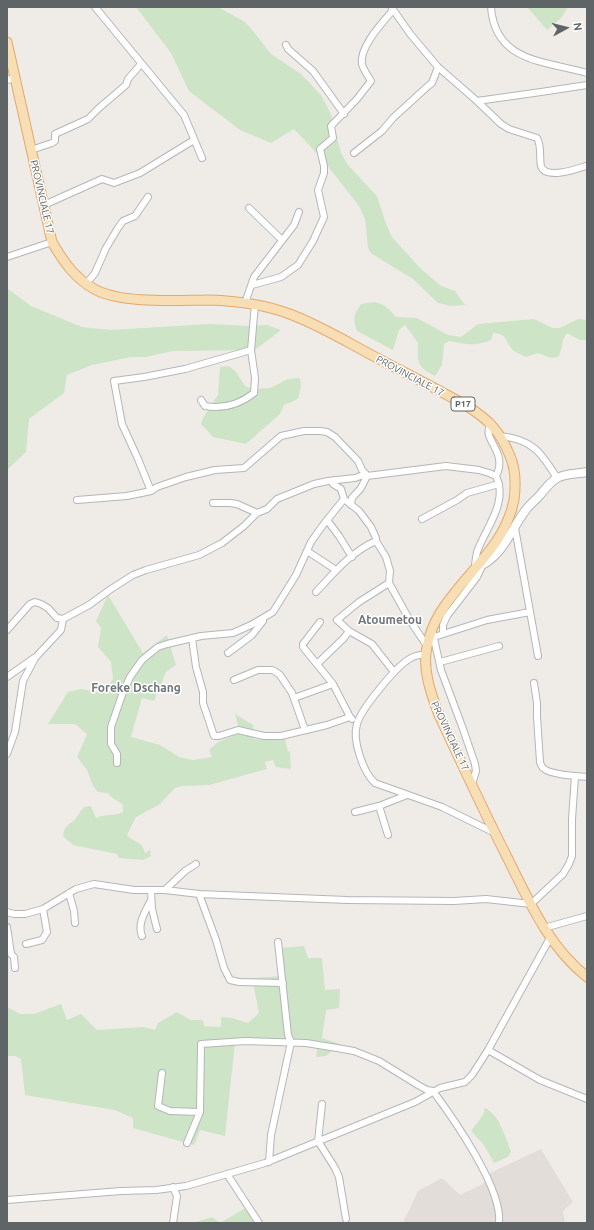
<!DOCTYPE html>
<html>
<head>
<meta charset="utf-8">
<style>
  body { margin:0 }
  #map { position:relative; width:594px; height:1230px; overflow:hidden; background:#efece8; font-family:Ubuntu,sans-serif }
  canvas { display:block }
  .frame { position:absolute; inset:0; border:8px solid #5f6466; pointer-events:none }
  .north { position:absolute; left:546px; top:8px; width:40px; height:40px; -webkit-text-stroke:3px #fff; paint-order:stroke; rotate:83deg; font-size:11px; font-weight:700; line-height:16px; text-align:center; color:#5f6466 }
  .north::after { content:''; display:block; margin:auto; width:14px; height:18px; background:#5f6466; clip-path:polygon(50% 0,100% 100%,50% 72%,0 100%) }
</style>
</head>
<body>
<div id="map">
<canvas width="594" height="1230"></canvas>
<div class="frame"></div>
<div class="north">N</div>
</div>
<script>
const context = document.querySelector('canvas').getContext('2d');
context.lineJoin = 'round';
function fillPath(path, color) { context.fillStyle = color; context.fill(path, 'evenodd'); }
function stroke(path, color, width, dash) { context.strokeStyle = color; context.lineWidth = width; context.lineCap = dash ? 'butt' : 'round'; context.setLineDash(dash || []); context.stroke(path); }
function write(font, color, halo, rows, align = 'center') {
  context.font = font + ' Ubuntu,sans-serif'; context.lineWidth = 3; context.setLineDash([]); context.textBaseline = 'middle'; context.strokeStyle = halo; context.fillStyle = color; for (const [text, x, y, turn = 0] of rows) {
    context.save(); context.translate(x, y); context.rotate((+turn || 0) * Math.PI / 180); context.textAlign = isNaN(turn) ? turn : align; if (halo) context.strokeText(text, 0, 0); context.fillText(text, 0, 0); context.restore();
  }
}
fillPath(new Path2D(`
  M541 1149 573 1202 563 1211 565 1223H403L418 1191 442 1178 460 1195 483 1184 488 1174Z`), '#e2ddd9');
fillPath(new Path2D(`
  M136 7H218L245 22 250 27 271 54 301 74 321 95 331 114 341 153 348 165 377 196 386 224 392 237 420 268 441 286 455 291 465 305 451 306 438 303 413 279 372 254 368 248 365 219 359 206 323 160 294 129 271 143 240 130 189 91 171 53Z
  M527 7H568L562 17 547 30Z
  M7 288 31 306 82 327 110 330 209 324 250 326 267 325 281 330 255 350 173 351 146 357H131L92 365 67 375 64 393 29 419 26 452 7 470Z
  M375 302C385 304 390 310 396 317L417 318 448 335 461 337 478 324 534 319 553 328H560L578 319 587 320V340H580L567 333C560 341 564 348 558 357L551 358 538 353 526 357C522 355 517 353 514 351 505 343 509 334 493 333L491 340C475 347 465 344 449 341L444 344 442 365 435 376C417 367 417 362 418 343L405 325 399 330 393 350 357 331C352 318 354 315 361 304Z
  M229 366 236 372 245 386 252 389 270 388 288 379 300 378 301 387 298 399 284 405 280 414 246 444 213 437 201 424 203 418 218 395 220 367Z
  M108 595 143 653 167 635 176 665 166 672 154 701 142 698 131 737 160 745 179 757 193 760 212 757 209 750 218 742 240 733 235 714 253 725 254 739 267 740 285 739 288 752 290 751 291 769 276 767 273 760 265 762 267 769 209 785 182 786 175 788 160 804 136 817 127 835C134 843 142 840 145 853L150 850 151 856 143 860 119 858 117 854 73 845 63 836C65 823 70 826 76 818 79 814 81 810 84 807L91 806 96 818C106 813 114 817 123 812V805C117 800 112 799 108 793L98 792 93 786 87 770 77 757 87 734 75 724H48L68 692 81 689 103 693 113 679 111 662 98 647 101 628 96 621Z
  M304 946 308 958H322L325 990 340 989 339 1008 326 1010 322 1038 340 1044 326 1056 316 1057 318 1044 235 1043 225 1136 200 1130 194 1145 133 1128V1118L114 1110 25 1095 21 1059 15 1056H7V1007L20 1014H34L61 1004 67 1020 81 1014 97 1030 144 1027 155 1030 158 1023 177 1012 191 1020H203L204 1026 221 1027V1017L232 1018 248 1023 259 1013 252 978 284 976 280 948Z
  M485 1108C501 1117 504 1135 511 1151L508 1157 494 1163 484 1145 471 1131 483 1115Z
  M249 1206 259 1223H193L212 1217 220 1223Z`), '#cee4c7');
const street = new Path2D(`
  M95 7 184 115 202 158
  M491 7C495 63 546 61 587 73
  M392 8 411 35 438 67 477 101 541 92 587 85
  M286 45 288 49 313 71 344 114
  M7 80 14 78
  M477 101 501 124 509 129 537 138C542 146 539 157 541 166 545 180 577 169 586 166
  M31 150 52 143 55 141V134L88 119 99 108 126 85 128 79 141 64
  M354 153 382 131 393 118 428 86 432 83 438 67
  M44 205 102 179 114 183 140 173 194 140
  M249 208 282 240
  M7 257 52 242
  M86 284 95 273 106 248 118 228 123 221 135 216 148 197
  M252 285 281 277 298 265 313 241 324 217 318 190 324 173V166L320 149 333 138 331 126 357 99 371 81C368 76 363 69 362 64 359 47 383 22 393 10
  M245 303 254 277 294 225 299 212
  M201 400 205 406C223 409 240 404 254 393L255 378 251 350 255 304
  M491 425C480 438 509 452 496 476
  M500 436C532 439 541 452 557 478
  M334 480 333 484 341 489 344 499 359 511 371 527 376 538V541L386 557 390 571 389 583 409 619 427 646
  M151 491 138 459 122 424 114 381 144 377 185 369 251 350
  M77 500 127 496 151 491 157 487 186 477 215 470 244 468 281 436 304 431H320L327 432 335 437 358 461 362 470 366 474
  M213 503H230L237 504 257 513
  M351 505 352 498 361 488 367 476
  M422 519 457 500 467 493 499 484
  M327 520 339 536 352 557
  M515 528 538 656
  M307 551 336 570
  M389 583 359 602 337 620 349 631 372 644 394 672
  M316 592C334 573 352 551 376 541
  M320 622 303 644V647L333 684 350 717 352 719
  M7 630 30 604 35 602 41 604 48 608 57 618 63 619 89 605 111 589 133 575 146 570 199 555 222 543 244 526 257 513 267 509 277 499 314 484 328 481 355 478 366 474 367 476 446 466 479 470 489 473 496 476C509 502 485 529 477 552 476 557 475 563 475 568
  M432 630 441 670 463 729 475 764 476 771 472 784
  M443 634V625L447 616 477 577 483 564
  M434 637 487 620 530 612
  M192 638 196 667 203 692V703L214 736H219L238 730 264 736H281L327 725 350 717
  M228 653 252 635 263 621
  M426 654C421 655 416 655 411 658 397 665 361 709 357 724 352 740 363 772 375 783L442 807 495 833
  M440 662 499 646
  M317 664 344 638 349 631
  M7 677 34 658
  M234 680 258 670H272L276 672 280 675 292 693 305 730
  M534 683 537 703V717L540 762C540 763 542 767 543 768 550 775 577 776 587 777
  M294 698 333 684
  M7 754 15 732 23 681 35 658 61 630 63 619
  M117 763V754L111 744V727L122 695 130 677 142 660 158 647 167 644 201 636 233 633 251 625 273 612 296 575 311 542 323 525 344 499
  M379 806 388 835
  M355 812 379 806 407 795
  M151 890 152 909 157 929
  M165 890 185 871 196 864
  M69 893 74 911 75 923
  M199 894 216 940 224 968 230 980 239 982 283 983
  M7 912 14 914H25L43 909 76 889 94 884 134 890H165L199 894 347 900 454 901 486 899 531 904 563 874 569 864 572 856V819L575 776
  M7 927 11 954 14 957 15 968
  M544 928 587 916
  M142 936C137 924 145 912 151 900
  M26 944 42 940 47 932 43 909
  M488 1050 540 1080 587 1099
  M162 1073 158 1106 170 1111 200 1112
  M322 1104 318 1141 335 1168 339 1177 346 1219
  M187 1143 200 1112 201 1044 245 1041 306 1043 337 1048 354 1051 379 1061 418 1085 427 1090 433 1091C453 1118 503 1189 499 1223
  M269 1162 271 1135 291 1042 288 1035 278 942
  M227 1174 259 1223
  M173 1187 177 1196 173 1223
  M7 1200 121 1191 156 1190 186 1186 265 1163 415 1102 440 1088 465 1082 472 1075 488 1050 550 938`);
const secondary = new Path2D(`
  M478 567C503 556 510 531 525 511 529 505 535 501 540 495 545 489 550 482 557 478 566 473 578 474 587 472`);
const primary = new Path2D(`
  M7 42 52 242C63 261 75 279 96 290 124 304 178 300 210 300 236 301 262 304 287 313 315 323 340 338 366 352 399 370 434 387 467 406 489 420 500 431 510 456 516 470 516 485 514 500 505 547 464 574 440 613 434 623 429 636 427 647 422 669 431 694 439 715 461 762 483 810 507 857 529 901 548 946 587 977`);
stroke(street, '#b3b6b8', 8);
stroke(secondary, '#b2b6b8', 10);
stroke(primary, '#e4a86c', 11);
stroke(street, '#fff', 6);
stroke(secondary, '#fff', 8);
stroke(primary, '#f7deb5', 9);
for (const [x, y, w] of [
  [463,404,24]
]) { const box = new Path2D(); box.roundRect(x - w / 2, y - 7, w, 14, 3); context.fillStyle = '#fff'; context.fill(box); stroke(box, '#5f6466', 1); }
write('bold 9px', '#5f6466', null, [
  ["P17",463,404]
]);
write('10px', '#5f6466', '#fff', [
  ["PROVINCIALE 17",42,197,77],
  ["PROVINCIALE 17",410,376,28],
  ["PROVINCIALE 17",450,736,65]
]);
write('bold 12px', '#707678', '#fff', [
  ["Atoumetou",390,620],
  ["Foreke Dschang",136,688]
]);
</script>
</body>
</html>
